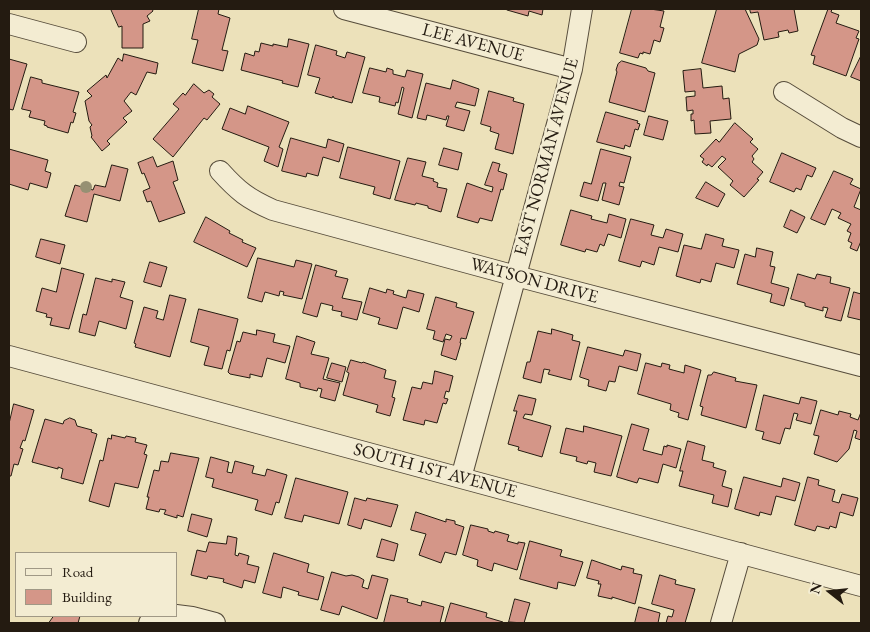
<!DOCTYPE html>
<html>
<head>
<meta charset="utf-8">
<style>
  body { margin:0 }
  #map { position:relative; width:870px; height:632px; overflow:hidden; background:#ece1ba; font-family:"EB Garamond",serif }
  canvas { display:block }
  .frame { position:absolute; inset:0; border:10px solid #241b11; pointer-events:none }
  .legend { position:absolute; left:15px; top:552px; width:162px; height:65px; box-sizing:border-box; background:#f3ecd2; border:1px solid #a09885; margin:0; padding:6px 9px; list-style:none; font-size:15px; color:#241b11 }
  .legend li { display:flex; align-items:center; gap:10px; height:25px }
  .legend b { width:25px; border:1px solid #a09885 }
  .north { position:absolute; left:805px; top:567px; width:50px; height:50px; -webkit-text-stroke:4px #f3ecd2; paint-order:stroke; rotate:286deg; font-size:14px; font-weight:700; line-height:20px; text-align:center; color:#241b11 }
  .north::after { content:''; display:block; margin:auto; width:18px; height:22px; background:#241b11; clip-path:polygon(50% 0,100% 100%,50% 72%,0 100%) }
</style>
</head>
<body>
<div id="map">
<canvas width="870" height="632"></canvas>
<div class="frame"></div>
<ul class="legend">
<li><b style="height:6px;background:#f3ecd2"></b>Road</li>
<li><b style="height:14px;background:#d49688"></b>Building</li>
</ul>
<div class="north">N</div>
</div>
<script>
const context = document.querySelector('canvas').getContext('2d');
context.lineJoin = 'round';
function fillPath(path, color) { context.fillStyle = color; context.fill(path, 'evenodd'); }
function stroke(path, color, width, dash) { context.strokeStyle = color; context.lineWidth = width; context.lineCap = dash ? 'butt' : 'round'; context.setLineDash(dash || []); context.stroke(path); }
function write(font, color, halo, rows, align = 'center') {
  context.font = font + ' "EB Garamond",serif'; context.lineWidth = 5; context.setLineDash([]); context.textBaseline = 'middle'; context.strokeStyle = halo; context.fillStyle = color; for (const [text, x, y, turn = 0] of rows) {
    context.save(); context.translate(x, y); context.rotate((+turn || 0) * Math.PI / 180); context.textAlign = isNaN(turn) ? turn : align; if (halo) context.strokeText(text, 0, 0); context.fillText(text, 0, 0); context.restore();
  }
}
const building = new Path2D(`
  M111 9H152L153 11 147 16 150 21 143 24V48H122V26L119 27Z
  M199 9H219L218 14 230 18 222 50 228 51 223 71 192 63 198 40 192 39Z
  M507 9H543L542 15 529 11 528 16 507 10Z
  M632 9H650L664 11 660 27 664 28 660 42 654 40 650 54 643 52V54L640 53 638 58 620 53Z
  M717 9H745L759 39 757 45 739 54 735 72 702 63Z
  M750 9H794L798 31 789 33 788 30 778 32 779 37 764 40 758 12 751 13Z
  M827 9H832L831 12 839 15 836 23 859 31 856 38 859 39 846 76 813 64 815 56 811 55 828 9Z
  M289 39 309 44 298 87 282 83 283 81 241 70 245 53 254 56 255 51 259 52 261 43 273 46V44L287 47Z
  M316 45 337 51 336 55 345 58 347 52 365 57 352 103 334 98 333 96 332 98 315 93 320 78 308 75Z
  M124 54 158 63 156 74 147 72 136 95 131 92 124 101 132 111 123 118 127 122 107 141 110 144 102 151 91 137 92 136 90 127 92 125 89 121 85 101 92 96 87 91 106 75 107 78 118 58 122 61Z
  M861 56V81L851 77Z
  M9 59 27 64 13 110 9 109Z
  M622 61 646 68 648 71 655 73 645 112 609 102 617 72 616 70 618 64Z
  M370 68 386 72 387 68 393 70V74L405 77 407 70 423 74 412 118 398 114 404 88 402 87 398 103 396 102 395 106 379 102 380 97 363 93Z
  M701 69 703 88 722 86 723 99 729 98 731 119 710 121 711 133 695 134 694 120 691 121V114H693V110L687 111 686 97 695 96V91L685 92 683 71Z
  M31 77 42 80V83L79 92 73 112 76 113 73 123 71 122 68 133 47 127V126L44 125 45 121 29 117 31 111 22 109Z
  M453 80 479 89 475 106 457 102 455 107 470 111 464 131 446 126 449 116H447L446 120 427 115 426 120 417 118 426 83 450 89Z
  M194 84 204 93 209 90 214 94 212 97 220 104 207 120 204 118 173 157 153 139 179 109 173 104 183 93 185 95Z
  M489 91 514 98 513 101 524 104 513 154 495 149 499 134 490 131 491 127 481 124Z
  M248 106 289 122 279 147 283 149 278 167 264 161 269 147 222 129 230 108 245 114Z
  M606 112 638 121 637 123 640 124 638 130 635 129 630 147 625 145 624 149 597 142Z
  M649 116 668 121 663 140 644 135Z
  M735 123 753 139 750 142 758 149 752 156 754 159 752 162 763 172 757 179 759 180 744 197 730 185 733 181 718 167 726 159 722 156 712 167 708 164 707 166 702 162 704 159 700 156 716 139 719 142Z
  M291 138 326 148 328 139 344 144 339 162 323 157 318 176 307 173 306 177 282 171Z
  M348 147 400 161 390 199 373 194 375 187 340 178Z
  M444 148 462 153 458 170 439 165Z
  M9 149 48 160 45 171 51 173 47 188 30 183 28 190 9 184Z
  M601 149 631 157 624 183 620 182 619 186 624 187 619 205 602 200 606 183H603L598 201 580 196 584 182 591 184Z
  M782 153 816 168 812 177 807 175 801 190 796 188 794 192 770 182Z
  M153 157 157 167 173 161 178 180 173 182 185 213 159 222 151 201 147 202 143 191 150 188 144 173 142 174 138 163Z
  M408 158 426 162 422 176 434 179 433 181 438 183 437 187 447 189 441 212 428 208V206L416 203 415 205 395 200Z
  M493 162 500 164 498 171 507 174 503 190 501 189 492 221 480 218 478 223 457 217 467 183 492 192 493 187 485 185Z
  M112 165 128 169 120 201 94 194 87 222 65 216 75 185 93 190 95 185 105 187Z
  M834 171 853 179 850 184 861 189 854 207 861 210V241L857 251 850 248 852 243 848 241 851 233 847 231 851 224 838 218 841 213 832 209 825 225 811 219Z
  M706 182 725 194 718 207 696 198Z
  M571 210 592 216 591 219 607 223 609 214 626 219 621 238 608 234 604 246 600 244 597 252 586 249 585 252 561 245Z
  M791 210 805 217 797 233 784 227Z
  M206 217 230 231 229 233 243 240 242 242 256 248 247 267 194 242Z
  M631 219 654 225 651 235 663 238 666 229 683 234 678 252 659 247 654 265 642 261 640 267 619 261Z
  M706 234 724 239 722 246 739 250 734 268 716 263 711 282 701 279 700 283 676 276 684 245 701 249Z
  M41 239 65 245 60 264 36 257Z
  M757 248 773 252 770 266 775 267 771 283 789 288 784 306 770 302 772 294 737 284 745 254 755 257Z
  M258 258 294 267 296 260 312 264 302 299 283 295 284 292 280 291 279 296 265 292 262 302 248 298Z
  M150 262 167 267 161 287 144 282Z
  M316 265 337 271 335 276 348 279 342 298 362 302 357 320 341 316 342 312 332 310 333 306 321 303 317 317 303 313Z
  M62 268 84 274 69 329 50 325 52 318 46 317 47 314 36 311 42 288 56 292Z
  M798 274 815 279 817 274 831 277 830 283 850 288 841 321 825 317 828 308 823 307V311L805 306V303L791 299Z
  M96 278 112 282V279L125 282 120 297 133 301 126 329 99 321 95 336 79 332 83 314 86 315Z
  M370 288 386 293 387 289 394 291 393 294 406 298 408 290 424 294 419 312 403 307 397 329 378 324 380 318 363 313Z
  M854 292 861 294V320L848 317Z
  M170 295 186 299 170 357 135 347 136 344 134 343 144 307 158 311 156 318 163 320Z
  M436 297 457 303 456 307 474 312 466 339 461 338 460 343H461L456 360 441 355 445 339 450 340 452 336 446 334 443 342 433 339 435 331 427 329Z
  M199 309 238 319 230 351 227 350 222 369 204 365 209 347 191 342Z
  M552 329 573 335 572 340 580 342 571 380 548 374 550 370 544 369 541 383 523 378 527 362H530L538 331 551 334Z
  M257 330 275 334 273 342 290 346 285 363 267 358 262 377 250 374V378L230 374 228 372 237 341 240 342 243 332 256 335Z
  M297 336 315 342 311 354 329 358 323 379 340 383 335 401 320 397 322 389 318 388 317 391 300 387V383L286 379Z
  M588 347 623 356 625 350 641 354 637 371 619 366 615 382 609 381 606 391 588 386 589 380 580 377Z
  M351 360 362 363 363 362 386 370 384 378 396 381 392 397 395 398 390 416 376 412 378 405 343 395 349 373 347 372Z
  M332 363 346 367 342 382 327 378Z
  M646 363 661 367 662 363 670 365 669 369 684 373 685 365 701 370 688 420 678 417 679 413 670 410 671 404 638 394Z
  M435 371 453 376 449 392 446 391 444 398 448 399 446 404 443 403 437 423 425 420 424 425 403 420 412 387 421 389 423 382 432 384Z
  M714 372 736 378 735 381 757 385 746 428 701 415 703 407 700 406 708 375H711Z
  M519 395 536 399 532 415 525 414 523 418 551 426 542 457 518 450 519 447 508 444 517 411H514Z
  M764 395 799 404 801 397 817 401 811 424 796 420 798 414 794 413 790 429 785 428 780 444 762 439 764 432 756 430Z
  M14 404 34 410 25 441 23 440 20 448 23 449 18 465 14 464 11 476H9V424Z
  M821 410 838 415 839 411 851 414 850 417 858 420 861 412V440L855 438 857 431 854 430 849 449 837 462 814 454 819 436 814 435Z
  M70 418 75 420 77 426 92 430 91 432 97 434 83 484 61 478 63 469 58 467V469L32 462 45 419 63 424 64 421Z
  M632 424 649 429 643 450 662 455 664 446 667 447V445L681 449 676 468 663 464 658 483 639 478 637 483 617 477Z
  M584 426 622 436 611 476 594 472 596 463 588 461 587 464 576 461 577 457 560 453 566 428 583 432Z
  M112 435 125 438 126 436 136 438 135 442 147 445 144 454 147 455 138 488 115 483 109 507 89 501 100 460 103 461 108 438 111 439Z
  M688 441 705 446 702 460 714 463 713 467 726 471 722 486 732 489 728 507 712 503 714 495 679 486 683 471H680Z
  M171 453 199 458 183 517 177 515V518L164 514 166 510 160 509 159 512 146 509 149 497H147L154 470 159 471 161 461 168 462Z
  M211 457 229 462 227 472 232 473 235 461 254 466 252 473 265 476 267 469 287 475 279 503 276 502 272 515 255 510 258 500 212 487 214 479 206 477Z
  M744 477 781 487 783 478 800 483 795 501 776 496 771 515 760 512 759 516 735 509Z
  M808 477 819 480 818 485 835 490 832 501 839 503 842 494 858 498 853 516 840 512 836 528 830 526 829 529 817 526 815 531 795 525Z
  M296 478 348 492 339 524 304 515 302 522 285 518Z
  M355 498 366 501 367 498 398 505 391 527 364 519 361 529 348 525Z
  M416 512 446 522V519L455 521V524L464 527 456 555 445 552 441 563 419 555 426 534 411 530Z
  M192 514 212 519 207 537 188 531Z
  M471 525 488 529V531L494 533 495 531 509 535 507 541 518 544V542L525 543 517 570 494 563 492 571 477 566 478 560 463 555Z
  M228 536 237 538 235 555 238 556 239 553 249 556 247 564 259 567 255 583 244 580 242 588 223 582 224 579 208 576 207 579 191 575 197 550 206 552 209 542 226 544Z
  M382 539 398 544 394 561 377 557Z
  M530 541 562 550 560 556 583 562 575 586 558 582 557 589 520 579Z
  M274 553 309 564 307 572 324 577 318 600 298 595 299 592 283 587 281 598 263 593Z
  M592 560 621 570 622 566 634 569 633 573 642 575 635 604 612 597V599L598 596 601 584H598L599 581 587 578Z
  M332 572 346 576 352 575 359 577 364 580 362 587 368 589 372 575 388 579 377 619 342 606 339 615 321 610Z
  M660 575 676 580 675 584 695 589 685 623H666L668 616 672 617 674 610 652 604Z
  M391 595 408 599 407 602 421 606 422 601 444 607 440 623H384Z
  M515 599 530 603 524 623 509 622Z
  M451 603 487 613 486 617 503 622V623H445Z
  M639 607 660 613 658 623H635Z
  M54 616H80L78 623H49Z`);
fillPath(building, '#d49688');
stroke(building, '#241b11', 1);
const minor = new Path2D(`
  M344 9 572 69
  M9 24 76 42
  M784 92 842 128 861 137
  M220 171C238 191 248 199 273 210L516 276 861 366
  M9 356 861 586
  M461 478 572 69 582 9
  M176 615 192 617 215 623
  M149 623 155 618 167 616
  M721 623 741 553`);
stroke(minor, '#564c3b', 22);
stroke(minor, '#f3ecd2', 20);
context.fillStyle = '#969073';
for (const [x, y] of [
  [86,187]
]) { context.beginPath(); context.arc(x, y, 6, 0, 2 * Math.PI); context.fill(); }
write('18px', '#241b11', '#f3ecd2', [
  ["LEE AVENUE",473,43,15],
  ["EAST NORMAN AVENUE",547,157,-75],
  ["WATSON DRIVE",534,281,15],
  ["SOUTH 1ST AVENUE",435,471,15]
]);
</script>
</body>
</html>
